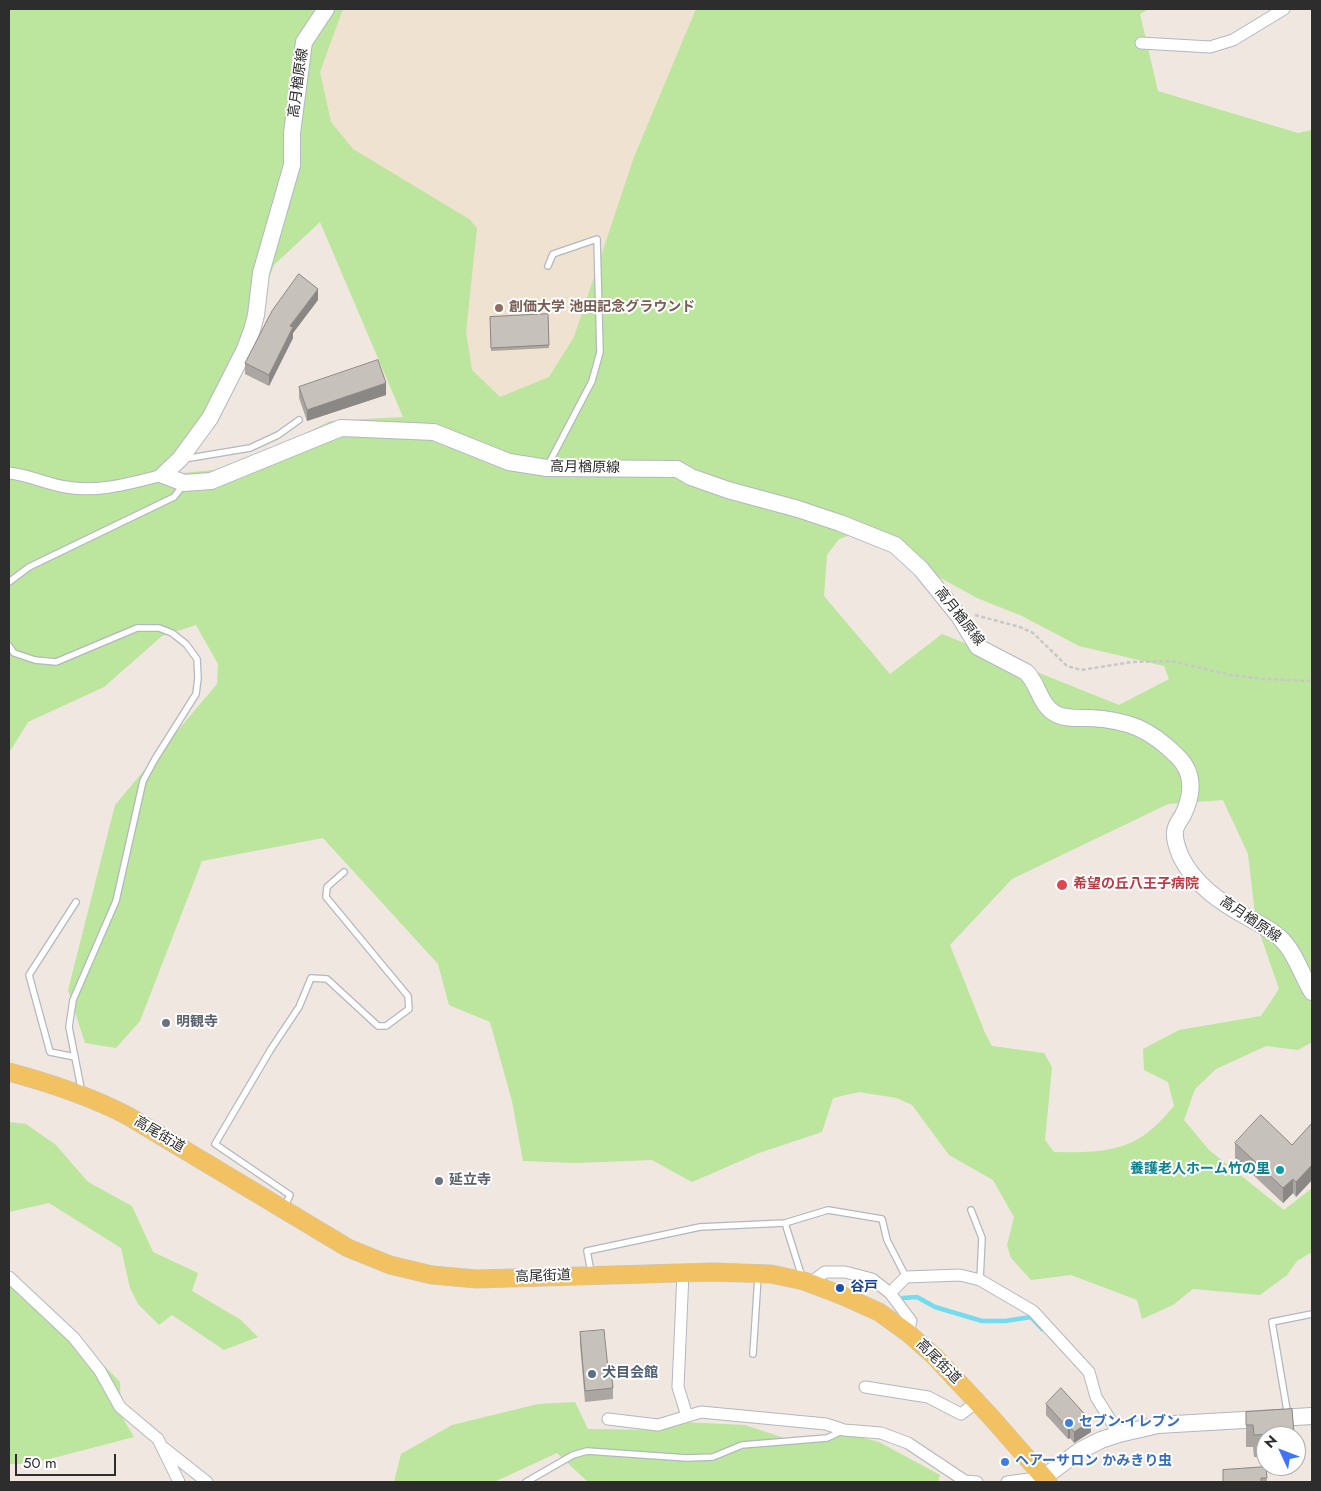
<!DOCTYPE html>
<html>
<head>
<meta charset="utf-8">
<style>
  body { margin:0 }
  #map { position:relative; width:1321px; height:1491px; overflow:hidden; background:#efe7e0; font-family:Jost,sans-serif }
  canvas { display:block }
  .frame { position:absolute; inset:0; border:10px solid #2d2d2d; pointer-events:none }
  .north { position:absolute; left:1256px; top:1426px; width:50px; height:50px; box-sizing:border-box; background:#fff; border:1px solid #ababab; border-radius:50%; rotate:313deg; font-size:14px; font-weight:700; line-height:20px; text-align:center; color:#2d2d2d }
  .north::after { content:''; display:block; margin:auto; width:18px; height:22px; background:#4075fb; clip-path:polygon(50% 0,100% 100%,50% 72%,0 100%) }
  .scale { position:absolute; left:15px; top:1454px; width:101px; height:22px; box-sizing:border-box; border:2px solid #2d2d2d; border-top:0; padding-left:6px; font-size:15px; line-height:18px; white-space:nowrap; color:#2d2d2d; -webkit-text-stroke:4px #fff; paint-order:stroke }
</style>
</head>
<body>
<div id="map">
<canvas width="1321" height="1491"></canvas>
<div class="frame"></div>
<div class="north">N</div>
<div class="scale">50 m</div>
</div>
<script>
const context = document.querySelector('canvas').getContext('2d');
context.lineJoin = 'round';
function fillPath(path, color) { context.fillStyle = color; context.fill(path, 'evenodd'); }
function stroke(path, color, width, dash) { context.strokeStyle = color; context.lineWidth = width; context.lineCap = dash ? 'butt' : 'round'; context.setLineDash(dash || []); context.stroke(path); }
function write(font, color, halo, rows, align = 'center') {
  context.font = font + ' Jost,"Noto Sans JP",sans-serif'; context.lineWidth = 4; context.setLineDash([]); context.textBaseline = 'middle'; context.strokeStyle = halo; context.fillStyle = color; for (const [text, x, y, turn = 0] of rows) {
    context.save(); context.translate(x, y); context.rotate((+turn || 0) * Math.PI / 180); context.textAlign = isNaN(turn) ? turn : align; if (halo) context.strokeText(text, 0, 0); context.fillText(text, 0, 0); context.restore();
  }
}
fillPath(new Path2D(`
  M325 9H714L606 456 486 444 297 83Z`), '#f0e2d0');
fillPath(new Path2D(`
  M9 9H343L320 72 331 122 353 149 469 219 477 228 466 332 472 370 500 397 549 377 574 337 634 157 696 9H1149L1140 14 1158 91 1298 133 1312 130V1042L1298 1050 1266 1046 1216 1069 1195 1089 1184 1120 1209 1150 1284 1210 1312 1188V1252L1297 1261 1287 1275 1260 1295 1193 1289 1173 1305 1142 1319 1137 1300 1071 1275 1031 1280 1011 1258 1007 1245 1014 1217 993 1180 949 1155 912 1105 897 1098 859 1092 833 1098 822 1132 759 1153 692 1182 652 1160 575 1163 523 1161 512 1101 490 1022 449 1005 438 964 323 838 202 861 140 1021 116 1048 85 1043 68 990 115 805 217 684 218 664 196 625 162 636 104 687 28 722 9 753ZM320 222 403 417 330 421 296 438 214 470 173 474 220 404 274 265ZM871 528 917 565 977 598 1022 616 1079 646 1164 666 1169 679 1119 705 942 634 890 674 824 596 827 555 839 539ZM1223 800 1248 854 1256 922 1279 989 1261 1016 1179 1030 1143 1049 1144 1070 1168 1082 1174 1106C1167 1114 1160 1122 1152 1129 1125 1153 1089 1153 1054 1152L1045 1140 1052 1067 1044 1053 992 1046 985 1033 950 945 1012 879 1168 804Z
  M9 1122 26 1124 56 1145 88 1182 132 1206 153 1252 198 1273 192 1291 241 1320 258 1337 224 1350 172 1315 159 1325 138 1304 130 1288 121 1248 49 1203 9 1212Z
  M9 1283 78 1339 120 1382 121 1415 134 1437 30 1464H9Z
  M575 1402 588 1429 655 1430 682 1422 745 1425 793 1441 844 1433 879 1442 940 1475 938 1482H588L557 1453 494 1482H394L401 1454 452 1425 538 1404Z`), '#bce59d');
stroke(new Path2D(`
  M903 1298 917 1297 935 1307 982 1321H1005L1031 1317 1042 1329`), '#74dbf0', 4.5);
const lane = new Path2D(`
  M548 266 553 254 597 239 600 352 592 381 548 465
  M184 459 250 448 278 435 299 420
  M9 582 29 567 174 497 184 484
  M9 646 14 653 35 660 56 662 137 628H159L172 633 186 644 197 659 198 678 196 694 155 759 143 781 116 901 73 1000 69 1027 82 1093
  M75 1057 50 1052 29 975 76 902
  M284 1208 290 1195 215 1144 271 1049 299 1007 311 978 327 979 378 1026H386L409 1009 408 996 326 897 327 887 344 872
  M971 1210 982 1238 980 1280
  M785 1223 802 1277
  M591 1272 587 1251 700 1227 785 1223 828 1210 882 1219 887 1240 906 1277
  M753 1354 758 1277
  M1288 1416 1272 1322 1312 1314
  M526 1482 573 1455 587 1451 687 1458 713 1457 742 1445 827 1438 844 1430`);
const street = new Path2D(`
  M1141 43 1210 47 1233 40 1284 9
  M9 473C29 475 47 484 66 487 99 493 130 483 163 475
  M683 1273 678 1387 687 1416
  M9 1277 74 1338 100 1371 120 1407 158 1439 179 1482
  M810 1283 825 1272H845L872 1279 890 1293 911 1321 908 1333
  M890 1293 906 1277 960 1275 980 1280 1033 1311 1089 1372 1096 1397 1119 1434
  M865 1387 928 1397 961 1414 977 1402
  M608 1419 658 1425 701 1412 826 1424 844 1430 881 1433 908 1443 965 1481 977 1482
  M164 1448 207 1482
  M1007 1482 1044 1477`);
const secondary = new Path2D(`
  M326 9 304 42 292 133V165L261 273 256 315 252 330 245 349 210 418 180 459 163 475 184 483 211 481 341 428 434 432 509 462 547 468 677 469 691 477 728 490 798 509 840 523 895 545 921 569 959 616 978 647 1026 672C1039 684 1039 705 1056 714 1066 719 1079 718 1090 718 1128 720 1150 729 1177 756 1195 773 1193 794 1183 815 1180 820 1175 826 1175 832 1174 840 1178 850 1181 857 1195 885 1220 902 1247 917 1258 923 1270 929 1279 937 1295 951 1301 974 1312 992
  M1044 1477 1081 1450 1101 1440 1119 1434 1158 1425 1312 1416`);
const primary = new Path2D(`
  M9 1072C50 1083 90 1096 128 1116L348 1248 390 1265 432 1275 477 1279 713 1272 771 1274 804 1281 841 1295 879 1312 908 1333 934 1356 991 1417 1048 1482`);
stroke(lane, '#b3b7c0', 8);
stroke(street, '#b3b7c0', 13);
stroke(secondary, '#b3b7c0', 18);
stroke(primary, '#c8c8c8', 19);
stroke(new Path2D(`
  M975 615 1020 627 1033 633 1067 666 1081 670 1132 662 1171 661 1231 675 1263 679 1312 681`), '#c8c8c8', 2.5, [4, 2.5]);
stroke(lane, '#fff', 5.5);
stroke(street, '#fff', 11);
stroke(secondary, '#fff', 16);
stroke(primary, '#f2c262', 18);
fillPath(new Path2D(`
  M318 300 293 333V338L269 386 245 374V363Z
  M548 314 549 348 491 351 490 317Z
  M299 387 386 395 307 421 299 398Z
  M1312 1123V1180L1296 1197 1293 1193 1283 1203 1235 1158V1143L1292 1145Z
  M580 1332 608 1368 613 1388V1399L585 1402 580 1344Z
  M1046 1404 1091 1432 1074 1443 1070 1438 1068 1439 1046 1415Z
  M1292 1409 1294 1436H1266V1457H1254L1253 1447H1246V1412Z
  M1266 1467 1267 1482H1223V1470Z`), '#aba6a2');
fillPath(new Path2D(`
  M318 289V300L293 333V338L269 386V375L290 326Z
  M386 383V395L307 421V410Z
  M1312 1165V1180L1296 1197V1182Z
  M1293 1179V1193L1283 1203V1188Z
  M1091 1421V1432L1074 1443V1432Z
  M1070 1427V1438L1068 1439V1428Z`), '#8b8784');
const building = new Path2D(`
  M299 274 318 289 290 326 293 327 269 375 245 363 272 311Z
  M548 314 549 345 491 348 490 317Z
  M378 360 386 383 307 410 299 387Z
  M1261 1115 1292 1145 1312 1123V1165L1296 1182 1293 1179 1283 1188 1235 1143Z
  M604 1330 608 1368H611L613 1388 585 1391 580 1332Z
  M1061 1388 1091 1421 1074 1432 1070 1427 1068 1428 1046 1404Z
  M1292 1409 1294 1433 1254 1435 1253 1425H1246V1412Z
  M1266 1467 1267 1478H1261V1482H1223V1470Z`);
fillPath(building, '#c7c1bc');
stroke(building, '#8b8784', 1);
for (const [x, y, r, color] of [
  [499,308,5,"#8d6e63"],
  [1062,885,6,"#e0444e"],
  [166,1023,5,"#6b7280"],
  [1280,1170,5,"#0f9aa8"],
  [439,1181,5,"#6b7280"],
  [840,1288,5,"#1a4fb4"],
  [592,1374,5,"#5c6f8a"],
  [1069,1423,5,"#3f7fe0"],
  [1005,1462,5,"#3f7fe0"]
]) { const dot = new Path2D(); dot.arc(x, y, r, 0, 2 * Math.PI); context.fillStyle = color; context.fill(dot); stroke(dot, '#fff', 2); }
write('14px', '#2d2d2d', '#fff', [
  ["高月楢原線",299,83,-82],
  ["高月楢原線",585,468,1],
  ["高月楢原線",959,617,52],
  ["高月楢原線",1250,920,34],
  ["高尾街道",159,1135,31],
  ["高尾街道",543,1277,-2],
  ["高尾街道",938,1362,45]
]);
write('bold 14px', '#785e54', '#fff', [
  ["創価大学 池田記念グラウンド",509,308]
], 'left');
write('bold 14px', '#be3a42', '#fff', [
  ["希望の丘八王子病院",1073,885]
], 'left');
write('bold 14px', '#5b616d', '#fff', [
  ["明観寺",176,1023],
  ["延立寺",449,1181]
], 'left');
write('bold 14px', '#0d838f', '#fff', [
  ["養護老人ホーム竹の里",1270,1170]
], 'right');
write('bold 14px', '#164399', '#fff', [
  ["谷戸",850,1288]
], 'left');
write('bold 14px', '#4e5e75', '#fff', [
  ["犬目会館",602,1374]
], 'left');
write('bold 14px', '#366cbe', '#fff', [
  ["セブン-イレブン",1079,1423],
  ["ヘアーサロン かみきり虫",1015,1462]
], 'left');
</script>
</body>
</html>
